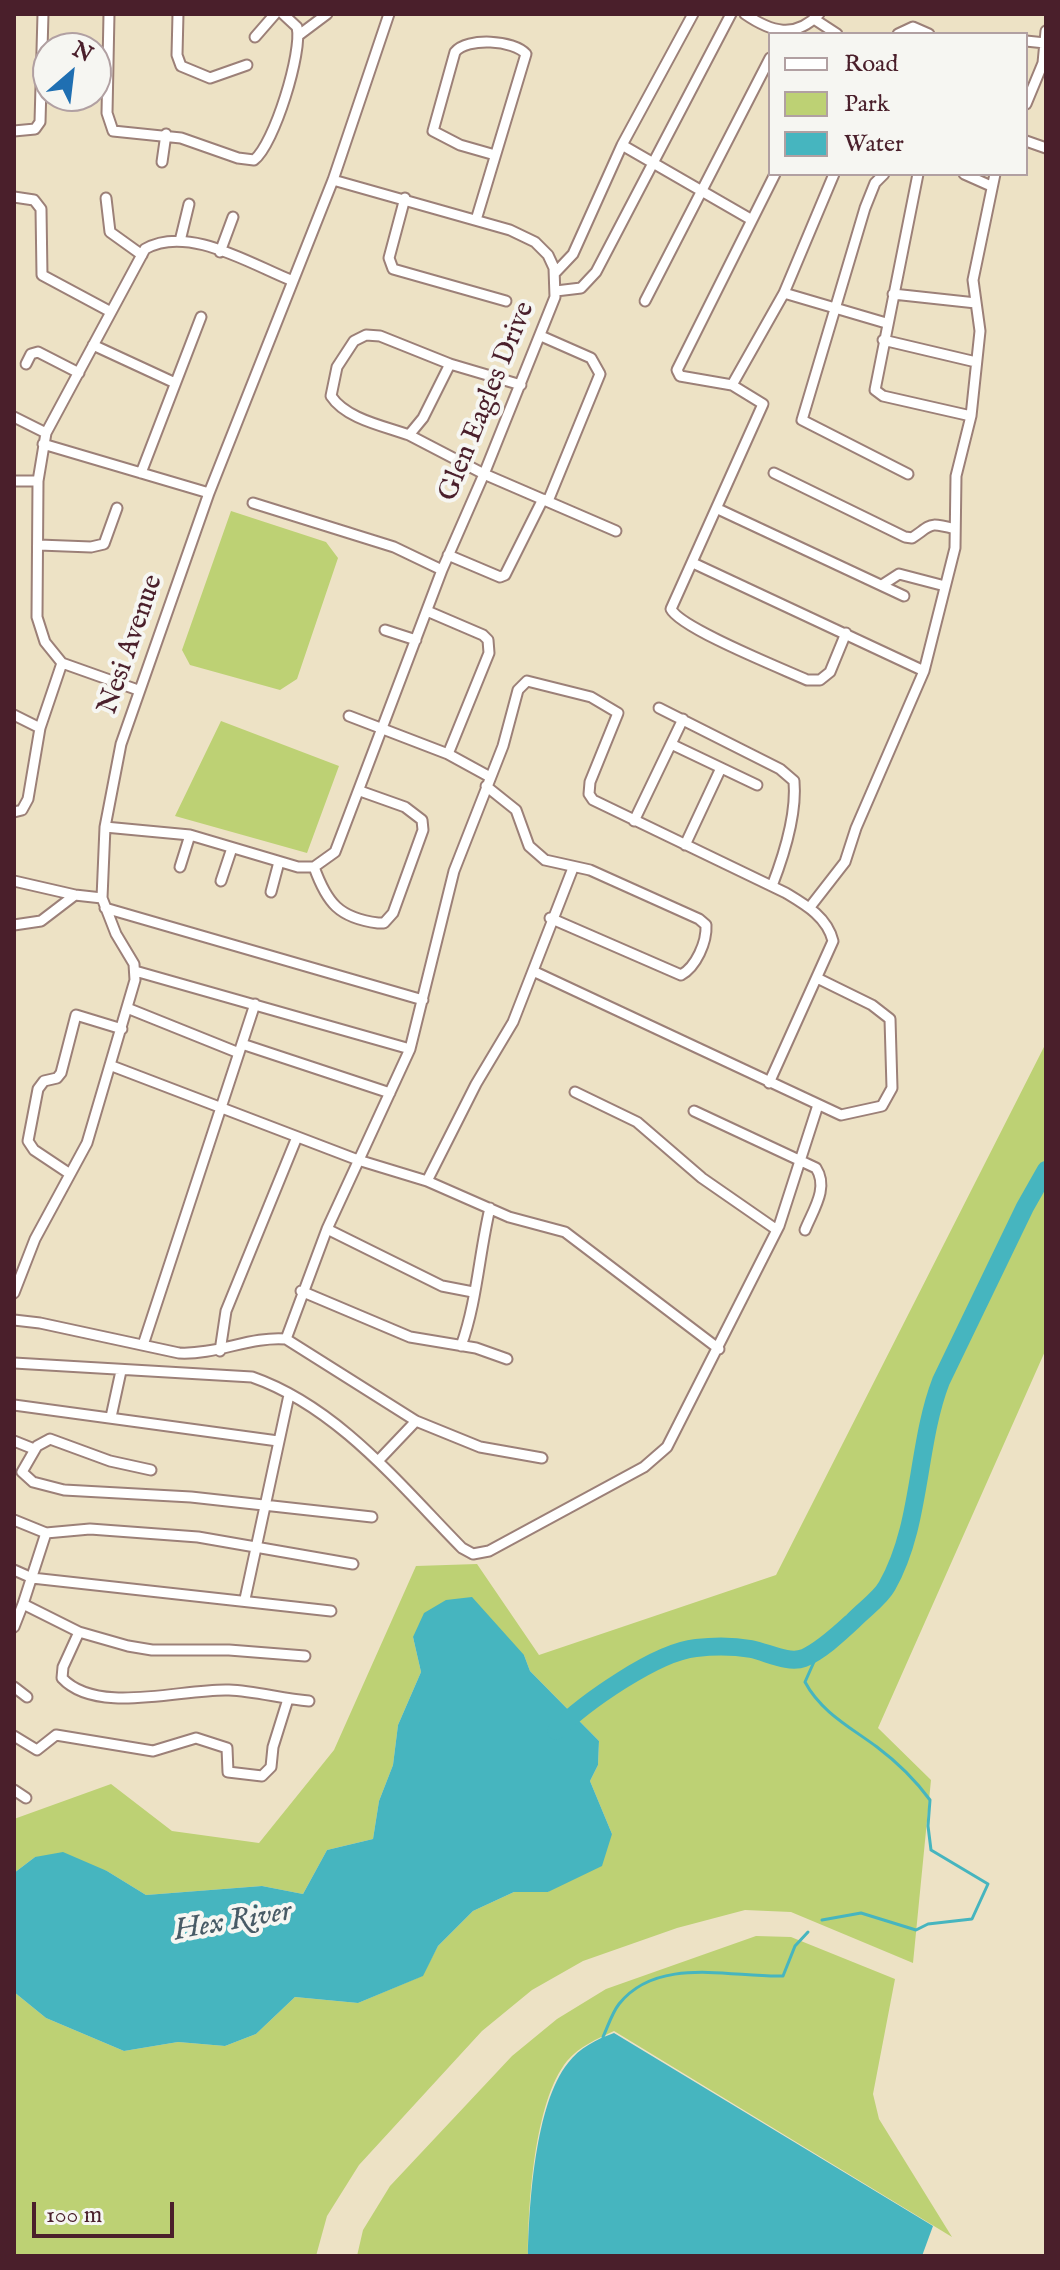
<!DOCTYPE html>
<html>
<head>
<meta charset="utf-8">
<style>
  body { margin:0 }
  #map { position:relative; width:1060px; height:2270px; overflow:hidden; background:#ede2c5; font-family:"IM FELL English",serif }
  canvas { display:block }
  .frame { position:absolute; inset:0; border:16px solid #4a1f2b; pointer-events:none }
  .legend { position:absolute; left:768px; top:32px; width:260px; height:144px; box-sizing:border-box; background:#f6f6f2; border:2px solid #b1a0a2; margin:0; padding:10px 14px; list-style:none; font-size:24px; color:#4a1f2b }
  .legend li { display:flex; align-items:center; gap:16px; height:40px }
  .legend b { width:40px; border:2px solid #b1a0a2 }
  .north { position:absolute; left:32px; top:32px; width:80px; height:80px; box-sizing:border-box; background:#f6f6f2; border:2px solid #b1a0a2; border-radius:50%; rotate:28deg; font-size:22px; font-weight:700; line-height:32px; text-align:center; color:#4a1f2b }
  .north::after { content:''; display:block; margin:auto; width:28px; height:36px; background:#1f6fb2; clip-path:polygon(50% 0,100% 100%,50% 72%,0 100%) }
  .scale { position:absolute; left:32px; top:2202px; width:142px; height:36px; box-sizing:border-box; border:4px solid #4a1f2b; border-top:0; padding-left:10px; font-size:24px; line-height:28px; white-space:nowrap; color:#4a1f2b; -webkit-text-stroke:6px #f6f6f2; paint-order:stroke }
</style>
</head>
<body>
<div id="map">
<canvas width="1060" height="2270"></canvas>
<div class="frame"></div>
<ul class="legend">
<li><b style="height:10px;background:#fff"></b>Road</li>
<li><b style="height:22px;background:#bdd174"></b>Park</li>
<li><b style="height:22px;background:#46b5bf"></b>Water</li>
</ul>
<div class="north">N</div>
<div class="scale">100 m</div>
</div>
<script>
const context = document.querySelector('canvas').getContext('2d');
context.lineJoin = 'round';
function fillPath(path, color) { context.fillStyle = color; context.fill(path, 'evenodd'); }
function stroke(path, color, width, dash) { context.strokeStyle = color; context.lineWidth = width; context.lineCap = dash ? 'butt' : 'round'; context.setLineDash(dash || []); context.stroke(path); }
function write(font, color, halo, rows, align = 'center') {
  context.font = font + ' "IM FELL English",serif'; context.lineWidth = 8; context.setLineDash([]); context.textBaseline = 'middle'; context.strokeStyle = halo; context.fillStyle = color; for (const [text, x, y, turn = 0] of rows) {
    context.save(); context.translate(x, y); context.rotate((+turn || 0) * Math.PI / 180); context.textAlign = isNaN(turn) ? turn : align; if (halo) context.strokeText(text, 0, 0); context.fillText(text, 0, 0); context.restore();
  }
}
fillPath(new Path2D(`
  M231 511 326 542 338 558 297 679 280 690 190 665 182 650Z
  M221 721 339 766 307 853 175 816Z
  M1046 1043V1349L878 1728 931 1780 913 1963 791 1912 745 1910 677 1928 583 1961 532 1990 482 2031 359 2165 327 2216 316 2256H14V1992L46 2018 124 2051 178 2042 225 2046 256 2034 295 1997 358 2003 422 1976 438 1946 473 1911 514 1892H548L612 1834 590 1781 598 1765 599 1741 530 1671 524 1655 413 1637 421 1672 398 1725 393 1765 379 1801 373 1839 327 1850 303 1894 262 1886 146 1895 107 1871 35 1857 14 1873V1819L111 1784 172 1831 259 1843 334 1750 416 1566 477 1564 539 1655 776 1575Z
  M756 1936 791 1937 895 1979 873 2094 879 2119 952 2237 614 2031C597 2039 580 2046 567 2061 534 2102 528 2205 528 2256H357L363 2230 390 2186 512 2056 557 2019 606 1989Z`), '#bdd174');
fillPath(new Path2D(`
  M472 1597 524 1655 530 1671 599 1741 598 1765 590 1781 612 1834 602 1866 548 1892H514L473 1911 438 1946 423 1976 358 2003 295 1997 256 2034 225 2046 178 2042 124 2051 46 2018 14 1992V1873L35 1857 63 1852 107 1871 146 1895 262 1886 303 1894 327 1850 373 1839 379 1801 393 1765 398 1725 421 1672 413 1637 424 1613 446 1600Z
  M614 2033 933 2226 922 2256H528C529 2205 535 2104 568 2063 579 2048 597 2039 614 2033Z`), '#46b5bf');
stroke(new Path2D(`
  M821 1646 805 1682C821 1712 850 1727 877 1747 897 1762 916 1781 930 1800L928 1826 931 1850 988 1884 972 1919 928 1924 916 1930 861 1913 822 1920
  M603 2037C608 2026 612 2013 619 2004 658 1955 733 1978 783 1976L795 1946 808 1932`), '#46b5bf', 3);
stroke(new Path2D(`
  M556 1731C584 1703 656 1652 696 1648 713 1646 734 1646 751 1649 767 1652 788 1664 804 1658 821 1651 840 1633 853 1621 863 1610 880 1599 887 1586 922 1524 916 1446 941 1381L1025 1207 1046 1170`), '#46b5bf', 18);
const minor = new Path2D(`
  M109 14 107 113 113 131 181 138 238 158 254 160C274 145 303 51 297 27L283 14
  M178 14 177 55 181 66 210 78 247 65
  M745 14C771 32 795 39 819 14
  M814 19 837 34
  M898 34 913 27 929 34
  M299 35 327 14
  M255 37 275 14
  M1026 41 1045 43
  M1026 104 1043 63 1046 31
  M14 131 35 129 40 122 43 14
  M1026 141 1046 148
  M622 145 752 220
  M162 162 166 134
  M775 174 677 370 680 376 732 385 763 404 671 609C680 628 783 669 807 680H820L830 672 846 633
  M884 174 875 183 865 208 802 420 908 474
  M918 174 875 390 883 396 971 416
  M964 174 991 186
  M14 197 34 200 41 209 42 275 111 312
  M106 198 110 232 142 255
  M405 198 389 258 393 269 506 301
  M476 220 526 54C514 40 467 37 455 52L433 131 460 145 495 155
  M180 241 189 204
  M220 252 233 217
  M555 273 573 254 622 145 693 14
  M556 291 581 288 596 272 731 14
  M784 293 886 323
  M893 294 976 303
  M645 301 770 58
  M541 336 591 358 600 374 548 501
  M883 340 976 362
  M93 345 173 382
  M26 364 31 354 38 352 79 373
  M450 364 423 418 409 435C384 426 346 419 331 396L337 367 354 341 366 335 380 336 450 364 521 385
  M732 385 784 293 834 174
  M14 417 46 433
  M409 435 484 474 616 531
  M43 444 209 493
  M141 473 201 317
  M774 473 905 537 912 538C933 524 928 522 955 529
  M14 481H38
  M253 503 394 547 442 570
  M718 509 904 596
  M39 545 91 547 104 544 117 508
  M448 555 500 577 505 575 543 499
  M693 563 924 671
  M882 585 899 574 945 586
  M385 630 416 640
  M138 690 62 663 45 642 37 617 38 481 46 433 145 249C188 224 252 265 293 281
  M659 708 780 769 794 781C797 815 784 855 772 886
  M14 715 40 728
  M349 716 448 754 489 653 488 640 483 635 427 611
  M671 744 757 785
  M448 754 490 777
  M486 786 516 810 529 846 545 860 590 870 699 919 706 925C707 942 696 967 681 975L550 918
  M14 812 22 810 28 799 40 728 62 663
  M634 821 683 719
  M105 827 190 835 298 867H314L335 852 442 570 484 474 555 297 554 268 548 255 535 242 510 230 333 180
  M685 845 721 768
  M180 867 190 835
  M314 867C327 903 339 918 378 923H384L393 913 423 830 422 820 405 807 360 791
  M14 881 75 895 102 898
  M221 881 232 848
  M271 892 279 862
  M810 907 845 862 856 828 924 671 955 548 956 476 971 416 980 331 973 280 995 174
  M105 908 423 1000
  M14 925 41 921 75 895
  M135 971 410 1049
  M533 971 841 1115 882 1106 892 1088 890 1019 872 1005 817 978
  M127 1008 239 1053
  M242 1044 390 1093
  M112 1066 358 1160 427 1181 509 1217 565 1232 719 1349
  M575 1092 637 1122 702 1178 777 1230
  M694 1111 816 1168C829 1188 813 1210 805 1230
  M70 1174 34 1150 28 1141 38 1089 44 1081 57 1078 61 1073 76 1015 122 1029
  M427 1181 476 1084 513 1022 573 868
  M327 1229 442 1286 473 1292
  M301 1291 410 1337 476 1348 507 1359
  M14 1293 35 1239 87 1143 135 980 134 964 116 934 102 898 105 827 121 744 209 493 333 180 389 14
  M14 1320 40 1323 179 1353C216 1355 251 1336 286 1339L416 1421 480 1447 542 1458
  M286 1339 327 1229 410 1049 454 871 503 746 518 690 527 681 591 697 618 713 590 782 589 794 593 800 786 893C806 905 827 917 833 941L769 1083
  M143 1345 255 1004
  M461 1346C477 1302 479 1254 490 1208
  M220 1351 226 1311 297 1137
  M14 1363 252 1377C338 1407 400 1485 462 1548L473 1554 489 1551 644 1467 667 1447 779 1226 818 1105
  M14 1405 278 1441
  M111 1417 121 1371
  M14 1441 34 1449
  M378 1461 416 1421
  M151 1470 110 1461 50 1439 37 1446 22 1472 33 1482 64 1490 191 1497 372 1517
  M14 1520 46 1533 90 1529 198 1537 353 1564
  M46 1533 23 1604 79 1632 128 1646 152 1650H229L305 1656
  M14 1570 32 1578 331 1611
  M245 1599 289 1395
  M14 1627 23 1604
  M79 1632 63 1667 62 1678C97 1716 184 1688 229 1690 256 1691 282 1699 309 1701
  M14 1687 27 1697
  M14 1736 37 1750 56 1735 153 1751 196 1738 227 1748 228 1772 262 1776 271 1767 273 1747 288 1699
  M14 1790 26 1798`);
stroke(minor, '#9c8078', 13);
stroke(minor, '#fff', 9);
write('28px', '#4a1f2b', '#f6f6f2', [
  ["Glen Eagles Drive",488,402,-68],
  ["Nesi Avenue",132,645,-71]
]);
write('italic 30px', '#485b66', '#f6f6f2', [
  ["Hex River",233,1923,-10]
]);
</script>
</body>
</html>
